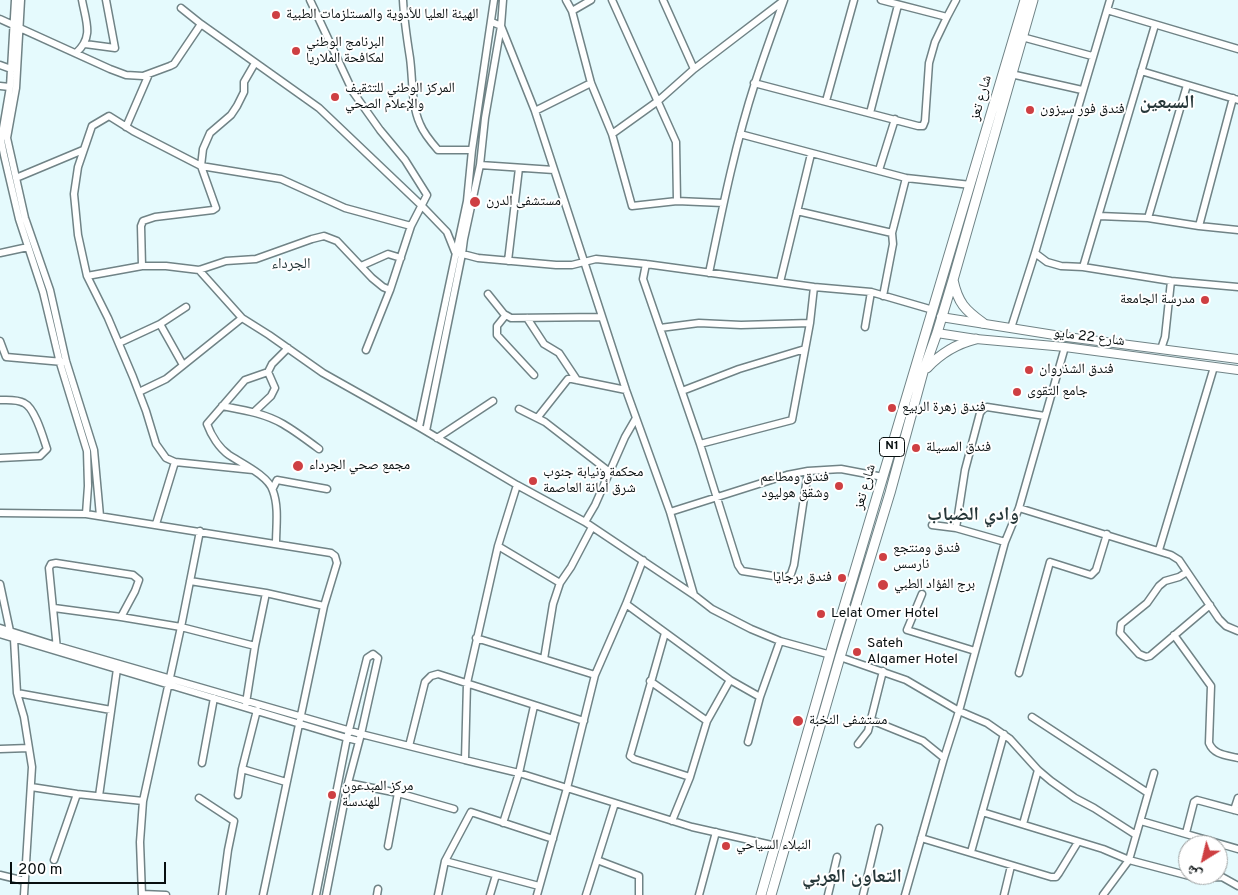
<!DOCTYPE html>
<html>
<head>
<meta charset="utf-8">
<style>
  body { margin:0 }
  #map { position:relative; width:1238px; height:895px; overflow:hidden; background:#e5fafd; font-family:Overpass,"Noto Naskh Arabic",sans-serif }
  canvas { display:block }
  .north { position:absolute; left:1178px; top:835px; width:50px; height:50px; box-sizing:border-box; background:#fff; border:1px solid #9c9f9f; border-radius:50%; rotate:216deg; font-size:14px; font-weight:700; line-height:20px; text-align:center; color:#070e0f }
  .north::after { content:''; display:block; margin:auto; width:18px; height:22px; background:#ce3f42; clip-path:polygon(50% 0,100% 100%,50% 72%,0 100%) }
  .scale { position:absolute; left:10px; top:862px; width:156px; height:22px; box-sizing:border-box; border:2px solid #070e0f; border-top:0; padding-left:6px; font-size:15px; line-height:18px; white-space:nowrap; color:#070e0f; -webkit-text-stroke:4px #fff; paint-order:stroke }
</style>
</head>
<body>
<div id="map">
<canvas width="1238" height="895"></canvas>
<div class="north">ش</div>
<div class="scale">200 m</div>
</div>
<script>
const context = document.querySelector('canvas').getContext('2d');
context.lineJoin = 'round';
function stroke(path, color, width, dash) { context.strokeStyle = color; context.lineWidth = width; context.lineCap = dash ? 'butt' : 'round'; context.setLineDash(dash || []); context.stroke(path); }
function write(font, color, halo, rows, align = 'center') {
  context.font = font + ' Overpass,"Noto Naskh Arabic",sans-serif'; context.lineWidth = 4; context.setLineDash([]); context.textBaseline = 'middle'; context.strokeStyle = halo; context.fillStyle = color; for (const [text, x, y, turn = 0] of rows) {
    context.save(); context.translate(x, y); context.rotate((+turn || 0) * Math.PI / 180); context.textAlign = isNaN(turn) ? turn : align; if (halo) context.strokeText(text, 0, 0); context.fillText(text, 0, 0); context.restore();
  }
}
const minor = new Path2D(`
  M15 0 10 87 1 140 4 155 19 219 43 292 60 363 87 451 88 486 86 514
  M21 0 16 88 7 138 25 218 50 290 66 361 94 450 100 516
  M310 0 353 92 380 130 405 160 427 195 411 226 390 290 366 350
  M403 0C404 20 407 39 410 58 413 80 411 104 420 124 424 134 431 142 438 150H472
  M566 0 572 11 591 83 612 134 632 206 677 201 723 203
  M612 0 676 142 677 201
  M663 0 694 69
  M881 0 947 17 956 0
  M181 8 201 24 319 108 422 206 447 232 455 252 478 258 556 265H572L596 259 646 264 814 287 871 292 933 310
  M1107 10 1238 49
  M572 11 591 0
  M0 19 110 69 126 75 143 76 170 66 174 64 201 24
  M492 22 501 26 535 111 626 390 670 512 694 595
  M1022 37 1092 56
  M85 44 115 48 106 0
  M76 53C94 37 86 22 82 0
  M0 65 11 69 14 67
  M1141 71 1238 100
  M1011 74 1082 90
  M754 83 918 126H923L925 121 929 63 935 42 947 17
  M0 86 10 87
  M826 101 854 0
  M535 111 591 83
  M870 113 898 5
  M126 127 149 74
  M612 134 658 101 694 69 783 1
  M740 134 906 178 971 185
  M480 165 554 170
  M879 170 895 119
  M16 178 83 150
  M797 211 892 233
  M1099 216 1148 218 1199 226 1238 230
  M1148 218 1187 85
  M1199 226 1233 98
  M0 253 28 247
  M1035 253 1047 262 1061 266 1083 267 1171 281 1238 287
  M508 261 519 168
  M646 264 643 279 700 444 738 565 742 571 786 578 791 574 794 565 808 471
  M142 266 141 226 143 221 155 217 213 210 216 208 201 166 203 149 210 133 231 115 237 106 244 92V82L255 63
  M361 266 388 254 401 258
  M1083 267 1155 25
  M199 270 242 318 269 335 323 373 419 427 517 485 585 522 694 595 712 609 751 629 780 641 831 655
  M709 273C722 210 735 145 755 83 764 55 774 28 784 0
  M87 276 142 266H166L199 270 226 261 256 259 312 239 324 236 337 241 372 278 383 287 390 290
  M780 282 811 154
  M488 294 504 314 511 318 602 317
  M883 296 893 244 892 233 906 178
  M505 316 497 326V335L534 375
  M527 318 544 344 559 353 577 380
  M160 324 183 365
  M865 327 871 292
  M660 328 699 323 741 325 810 323
  M1011 328 1035 253 1110 0
  M0 341 6 357 63 362
  M119 343 160 324 186 307
  M1161 349 1165 337 1171 281
  M268 372 245 380 207 424C211 435 219 448 229 455 241 463 269 476 273 491 279 507 276 527 276 544
  M682 391 739 369 805 349
  M139 392 166 379 242 318
  M0 400C8 400 17 399 24 403 35 408 43 437 47 449L40 456 0 458
  M222 406C243 410 264 413 283 424 295 431 307 440 319 449
  M519 409 545 422 611 473
  M254 412 271 396 275 388 268 372 272 364 288 348
  M538 417 568 379H572L626 390
  M419 427 467 201 472 150 494 0
  M426 431 462 254 464 239 480 165 485 118 501 26 503 0
  M437 438 493 401
  M700 444 792 420 810 323 814 287
  M253 470 175 462 166 458 156 444 146 411 133 377 108 318 87 276 78 235 74 194 78 167 92 126 109 116 133 131 201 166 281 179 345 208 411 226
  M517 485 498 546 467 683 465 760 519 773 692 827 776 846
  M273 488 277 480 327 489
  M1019 508 1171 555 1179 560 1219 619 1226 626 1238 631
  M670 512 787 475 808 471 841 469 883 477
  M0 513 86 514 331 553 335 556 337 563 324 606 263 895
  M585 522 595 505 625 437 636 418
  M156 524 175 462
  M932 525 956 528 1005 542
  M956 528 965 470 980 413 983 409 987 407 1045 416
  M498 546 560 583
  M1159 550 1214 367
  M1187 572 1179 577 1165 581 1159 586 1147 603 1121 624 1120 633 1139 654 1146 657 1150 656 1210 605
  M190 581 266 593
  M0 584 10 631 14 639 17 693 24 717 32 767 24 895
  M922 594 907 630 975 651
  M626 604 730 680 760 697 780 641
  M54 608 121 617 135 591 139 580 133 575 56 563 51 564 49 568 57 649
  M121 617 181 627 255 646 266 593 324 606
  M0 628 57 646 361 734 348 783 326 895
  M665 633 630 756 634 759 690 777
  M0 634 347 738 316 895
  M1174 635 1211 686 1209 743C1214 755 1226 755 1238 758
  M476 638 595 675
  M840 657 906 680 959 711 987 723 1010 739 1038 770 1051 781 1075 798 1094 808 1136 835
  M544 659 553 604 560 583 571 567 592 527
  M1019 673 1050 562 1091 575 1096 570 1107 534
  M650 681 707 721
  M17 693 111 710
  M246 703 255 646
  M257 710 242 769 286 782
  M1032 717 1148 793
  M871 720 923 741 944 758
  M359 741 347 738 367 658 373 654 378 658 361 734 465 760
  M748 742 760 697
  M858 744 868 731 883 671
  M409 746 425 682 431 676 438 674 584 721
  M0 749 29 748
  M202 763 214 698
  M348 783 398 793 454 809
  M31 787 77 794 143 801
  M238 795 242 769
  M99 796 117 669
  M199 798 234 821 228 850 222 895
  M1234 810 1238 798
  M982 812 1103 849 1129 860 1197 878 1222 877 1238 886
  M672 821 690 777 707 721 730 680
  M1141 821 1238 849
  M503 823 519 773 534 706
  M1023 824 1038 770
  M1186 833 1194 802 1197 800 1238 811
  M921 838 1051 877H1056L1059 873 1078 842
  M388 846 398 793
  M971 852 1004 734
  M54 860 77 794
  M597 860 639 876V895
  M445 861 471 812 553 839
  M0 875 25 881
  M142 894 166 895
  M142 895 140 842 143 801 181 627 200 531
  M377 895 378 889
  M438 895 445 861 539 886
  M490 895 496 875
  M537 895 567 788 595 675 626 604 643 560
  M586 895 615 803
  M699 895 716 832
  M828 895 837 857
  M863 895 879 828
  M905 895 944 758 959 711 1005 542 1019 508 1065 347
  M1004 895 1011 866
  M1103 895 1129 860 1154 773`);
const major = new Path2D(`
  M941 317 1067 337 1238 359
  M937 333 976 339 1065 347 1238 370`);
const highway = new Path2D(`
  M953 280C958 303 965 310 983 323
  M927 368C941 353 956 344 976 339
  M761 895 833 644 1025 0
  M771 895 840 657 890 493 923 372 937 333 953 280 1033 0`);
stroke(minor, '#708386', 9);
stroke(major, '#708386', 10);
stroke(highway, '#708386', 11);
stroke(minor, '#fff', 6);
stroke(major, '#fff', 8);
stroke(highway, '#fff', 9);
for (const [x, y, r, color] of [
  [276,15,5,"#ce3f42"],
  [296,51,5,"#ce3f42"],
  [335,97,5,"#ce3f42"],
  [1030,110,5,"#ce3f42"],
  [475,202,6,"#ce3f42"],
  [1205,300,5,"#ce3f42"],
  [1029,370,5,"#ce3f42"],
  [1017,392,5,"#ce3f42"],
  [892,408,5,"#ce3f42"],
  [916,448,5,"#ce3f42"],
  [298,466,6,"#ce3f42"],
  [533,481,5,"#ce3f42"],
  [839,486,5,"#ce3f42"],
  [883,557,5,"#ce3f42"],
  [842,578,5,"#ce3f42"],
  [883,585,6,"#ce3f42"],
  [821,614,5,"#ce3f42"],
  [857,652,5,"#ce3f42"],
  [798,721,6,"#ce3f42"],
  [332,795,5,"#ce3f42"],
  [726,846,5,"#ce3f42"]
]) { const dot = new Path2D(); dot.arc(x, y, r, 0, 2 * Math.PI); context.fillStyle = color; context.fill(dot); stroke(dot, '#fff', 2); }
for (const [x, y, w] of [
  [892,447,25]
]) { const box = new Path2D(); box.roundRect(x - w / 2, y - 9.5, w, 19, 4); context.fillStyle = '#fff'; context.fill(box); stroke(box, '#070e0f', 1); }
write('bold 12px', '#070e0f', null, [
  ["N1",892,447]
]);
write('14px', '#070e0f', '#fff', [
  ["الهيئة العليا للأدوية والمستلزمات الطبية",286,15],
  ["البرنامج الوطني",306,43],
  ["لمكافحة الملاريا",306,59],
  ["المركز الوطني للتثقيف",345,89],
  ["والإعلام الصحي",345,105],
  ["فندق فور سيزون",1040,110],
  ["مستشفى الدرن",486,202],
  ["مدرسة الجامعة",1195,300,"right"],
  ["فندق الشذروان",1039,370],
  ["جامع التقوى",1027,392],
  ["فندق زهرة الربيع",902,408],
  ["فندق المسيلة",926,448],
  ["مجمع صحي الجرداء",309,466],
  ["محكمة ونيابة جنوب",543,473],
  ["شرق أمانة العاصمة",543,489],
  ["فندق ومطاعم",829,478,"right"],
  ["وشقق هوليود",829,494,"right"],
  ["فندق ومنتجع",893,549],
  ["نارسس",893,565],
  ["فندق برجايا",832,578,"right"],
  ["برج الفؤاد الطبي",894,585],
  ["Lelat Omer Hotel",831,614],
  ["Sateh",867,644],
  ["Alqamer Hotel",867,660],
  ["مستشفى النخبة",809,721],
  ["مركز المبدعون",342,787],
  ["للهندسة",342,803],
  ["النبلاء السياحي",736,846]
], 'left');
write('14px', '#070e0f', '#fff', [
  ["شارع تعز",982,98,-74],
  ["شارع 22 مايو",1089,338,7],
  ["شارع تعز",866,487,-74]
]);
write('15px', '#263739', '#fff', [
  ["الجرداء",291,265]
]);
write('bold 19px', '#263739', '#fff', [
  ["السبعين",1167,104],
  ["وادي الضباب",973,516],
  ["التعاون العربي",852,878]
]);
</script>
</body>
</html>
